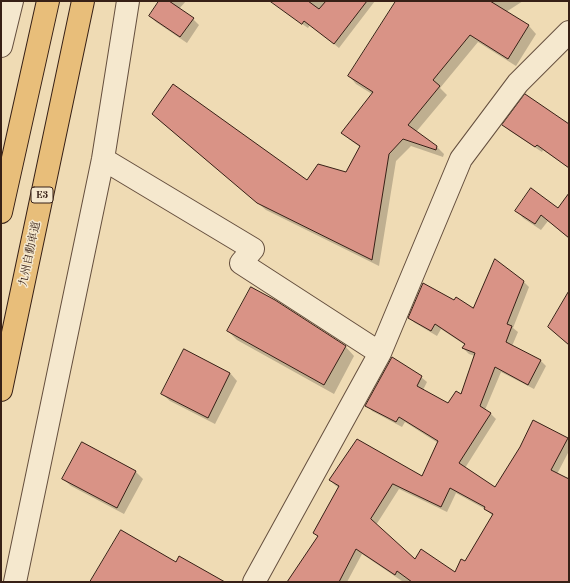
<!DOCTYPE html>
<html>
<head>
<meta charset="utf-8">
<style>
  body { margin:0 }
  #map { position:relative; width:570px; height:583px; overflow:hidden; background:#efdbb4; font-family:"Old Standard TT",serif }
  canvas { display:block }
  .frame { position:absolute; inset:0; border:2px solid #372016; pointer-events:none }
</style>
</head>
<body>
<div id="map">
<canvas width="570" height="583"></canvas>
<div class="frame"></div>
</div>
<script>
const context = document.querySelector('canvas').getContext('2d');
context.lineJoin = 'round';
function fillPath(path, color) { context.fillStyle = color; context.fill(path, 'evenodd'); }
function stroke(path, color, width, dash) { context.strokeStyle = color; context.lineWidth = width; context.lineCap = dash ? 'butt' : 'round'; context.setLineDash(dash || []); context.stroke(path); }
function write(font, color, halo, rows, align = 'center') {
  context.font = font + ' "Old Standard TT","Noto Serif JP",serif'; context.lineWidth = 3; context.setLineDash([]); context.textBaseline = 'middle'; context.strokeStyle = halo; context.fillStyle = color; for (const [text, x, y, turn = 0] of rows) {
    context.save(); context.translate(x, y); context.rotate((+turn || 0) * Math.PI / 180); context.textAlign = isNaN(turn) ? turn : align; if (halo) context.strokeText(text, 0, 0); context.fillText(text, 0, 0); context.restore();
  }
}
fillPath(new Path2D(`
  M160 1H186L179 9 193 19 199 25 187 43 156 22 150 16Z
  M283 1H375L339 48 310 25 308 28 286 13 281 8Z
  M397 1H523L506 12 529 26 536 34 516 66 478 42 440 88 447 95 416 132 437 147 444 154 443 157 411 146 396 161 379 266 266 210 161 122 154 114 308 181 346 174 360 147 350 140 343 133 372 94 356 84 349 76Z
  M504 125H569V168L543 150 542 152 510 131Z
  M569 195V238L548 221 541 230 523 218 517 211 559 209Z
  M496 261 524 282 529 287 513 328 518 332 512 346 540 360 546 366 534 389 501 372 485 410 490 413 496 419 465 468 496 488 567 438 569 440V451L557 474 569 481V582H401L402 581 362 554 347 582H288L318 537 315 533 340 488 336 486 330 480 423 478 438 443 405 422 402 427 372 411 367 405 421 377 427 382 423 390 448 405 462 396 475 356 469 354 463 348 465 345 441 329 437 336 415 323 409 318 454 301 474 310ZM399 489 447 512 456 493 485 509 493 516 465 562 456 574 415 561 376 525Z
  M228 331 345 346 354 356 334 394 237 340Z
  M184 350 230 373 237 381 215 424 170 401 162 394Z
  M136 472 143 479 124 514 71 486 63 479Z`), '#0003');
const building = new Path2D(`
  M159 1H169L194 18 180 37 149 16Z
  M270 1H308L319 9 326 1H367L334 44 304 21 302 24Z
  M396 1H490L529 25 508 59 470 35 433 80 440 86 408 125 437 146 436 150 403 139 389 154 372 260 257 203 152 114 173 84 307 180 318 164 346 172 360 146 341 133 373 92 348 76Z
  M525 94 569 124V168L537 145 535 147 502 125Z
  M531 188 558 208 569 193V238L541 215 535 224 515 211Z
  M495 259 524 281 507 324 512 326 506 342 541 360 528 385 495 367 480 406 491 413 459 463 495 487 520 447 533 420 568 438 551 470 569 479V582H412L397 571 395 575 356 549 339 582H287L318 536 313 533 339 486 329 480 357 439 422 476 438 441 399 417 396 422 365 406 392 357 422 376 417 386 448 403 456 391 461 394 475 353 462 348 465 344 435 324 431 331 408 318 423 283 454 300 456 297 473 308ZM393 484 441 507 450 488 485 507 484 509 493 514 465 561 461 559 455 572 421 549 415 559 371 519Z
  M251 287 275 300 346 346 324 385 227 331Z
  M569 291V345L548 327Z
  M184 349 230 373 208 418 161 394Z
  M82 442 136 471 117 508 62 479Z
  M121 530 176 562 179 556 225 582H90Z`);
fillPath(building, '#d99386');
stroke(building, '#372016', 1);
const minor = new Path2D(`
  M1 46 12 1
  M103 159 253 249 241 263 380 353
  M15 582 103 159 128 1
  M254 582 380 353 461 159 518 83 569 32`);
const highway = new Path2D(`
  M1 212 48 1
  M1 390 83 1`);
stroke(minor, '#654f3e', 24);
stroke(highway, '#372016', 24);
stroke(minor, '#f5e8ce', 22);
stroke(highway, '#e8be7a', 22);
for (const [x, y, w] of [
  [42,195,22]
]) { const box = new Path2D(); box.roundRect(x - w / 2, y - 8, w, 16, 3); context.fillStyle = '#f5e8ce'; context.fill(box); stroke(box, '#372016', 1); }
write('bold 10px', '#372016', null, [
  ["E3",42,195]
]);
write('11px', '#372016', '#f5e8ce', [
  ["九州自動車道",30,254,-78]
]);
</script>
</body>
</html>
